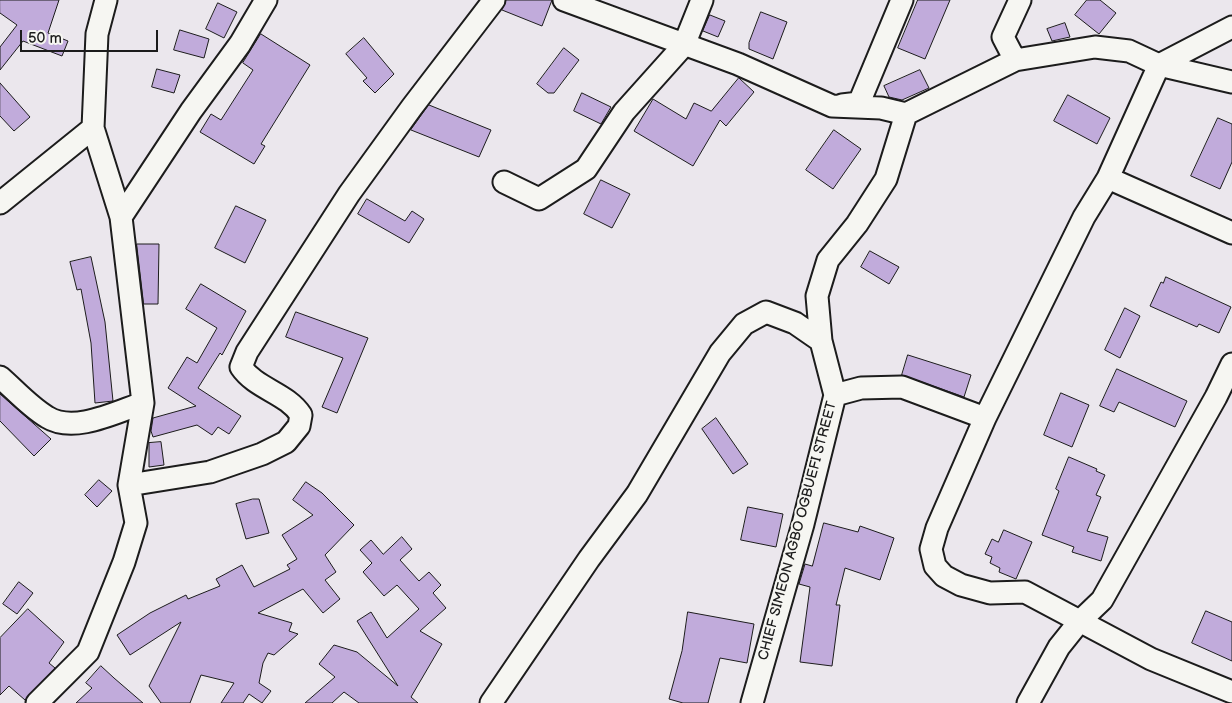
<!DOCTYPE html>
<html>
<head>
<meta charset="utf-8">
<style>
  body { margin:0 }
  #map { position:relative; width:1232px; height:703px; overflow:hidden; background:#ebe7ed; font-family:"Balsamiq Sans",sans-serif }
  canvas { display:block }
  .scale { position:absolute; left:20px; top:30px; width:138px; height:22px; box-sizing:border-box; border:2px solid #1c1c1c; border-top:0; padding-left:6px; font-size:15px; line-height:18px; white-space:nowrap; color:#1c1c1c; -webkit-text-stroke:4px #f6f6f2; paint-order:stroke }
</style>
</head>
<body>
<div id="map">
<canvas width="1232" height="703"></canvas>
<div class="scale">50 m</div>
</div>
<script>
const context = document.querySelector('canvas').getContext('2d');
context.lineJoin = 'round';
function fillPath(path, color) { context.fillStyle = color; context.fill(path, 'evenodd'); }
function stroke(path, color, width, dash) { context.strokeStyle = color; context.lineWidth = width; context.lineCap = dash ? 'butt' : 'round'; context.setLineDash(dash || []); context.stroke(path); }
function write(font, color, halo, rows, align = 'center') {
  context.font = font + ' "Balsamiq Sans",sans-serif'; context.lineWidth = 4; context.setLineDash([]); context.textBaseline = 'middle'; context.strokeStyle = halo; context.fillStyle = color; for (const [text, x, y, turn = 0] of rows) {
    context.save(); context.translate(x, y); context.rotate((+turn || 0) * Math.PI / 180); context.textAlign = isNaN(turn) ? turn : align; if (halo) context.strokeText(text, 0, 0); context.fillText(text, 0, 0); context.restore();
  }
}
const building = new Path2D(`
  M0 0H59L48 33 68 41 62 56 23 41 0 70V47L17 25 0 13Z
  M506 0H552L542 26 502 10Z
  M918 0H950L925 59 898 48Z
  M1087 0H1100L1116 13 1099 34 1075 15Z
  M218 3 237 12 224 38 206 29Z
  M761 12 787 22 773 59 749 49V43Z
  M710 15 725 21 718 37 703 31Z
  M1065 23 1070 37 1052 41 1047 29Z
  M180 30 209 39 204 58 174 50Z
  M261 34 310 65 261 144 265 146 254 164 200 132 211 114 221 120 253 70 243 63Z
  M364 38 394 74 375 93 363 81 367 78 346 54Z
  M564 48 579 60 554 93H548L537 84Z
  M157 69 180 75 174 93 152 87Z
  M920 70 929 88 902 100 889 97 884 86Z
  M739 78 754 92 726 126 720 120 693 166 634 131 653 99 686 119 694 103 711 111Z
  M0 83 30 117 14 131 0 116Z
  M582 93 611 107 601 124 574 111Z
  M1068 95 1110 118 1097 144 1054 121Z
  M429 105 491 130 479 157 411 130Z
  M1218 118 1232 124V162L1220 189 1191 176Z
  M834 130 861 149 833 189 806 170Z
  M601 180 630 194 612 228 584 214Z
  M367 199 405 221 412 211 424 219 409 243 358 214Z
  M236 206 266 220 245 263 215 248Z
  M137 244H159L158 304H144Z
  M870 251 899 267 889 284 861 267Z
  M91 257 105 322 113 401 95 403 91 343 81 289 77 290 70 262Z
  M1166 277 1231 307 1219 333 1199 324 1197 327 1150 306 1161 282 1163 283Z
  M201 284 246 311 222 355 220 353 198 388 241 416 229 434 218 427 212 435 197 425 153 437 151 431 153 418 196 406 168 388 187 357 197 363 217 328 186 309Z
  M1125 308 1140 316 1120 358 1105 350Z
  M296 312 368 338 337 413 322 407 343 358 286 337Z
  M908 355 971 375 964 397 902 375Z
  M1117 369 1187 401 1175 427 1119 402 1114 412 1100 406Z
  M1061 393 1089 405 1072 447 1044 435Z
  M0 394 51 439 34 456 0 421Z
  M716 418 748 464 733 474 702 429Z
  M161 442 164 465 149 467V443Z
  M1069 457 1097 469 1096 471 1105 475 1096 495 1101 497 1087 531 1108 537 1101 561 1072 552 1074 547 1042 535 1059 491 1056 489Z
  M99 480 112 491 97 507 85 495Z
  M306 482 322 493 354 525 325 555 336 572 325 580 340 599 323 613 303 589 258 613 292 623 289 631 298 634 274 655 268 653 263 663 259 683 271 691 262 703 249 694 243 703H221L234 683 201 675 190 703H161L149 686 181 622 130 655 117 635 150 613 186 595 188 599 220 586 216 579 242 565 254 587 290 569 287 565 297 559 282 535 313 515 293 500Z
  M253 499H259L269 533 246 539 236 504Z
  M748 507 783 514 776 547 741 540Z
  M824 523 858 532 860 526 894 538 880 580 845 568 836 605H840L832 666 800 662 810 587 799 584 805 564 812 566Z
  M1004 530 1032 542 1016 579 999 572 1000 568 990 563 992 557 985 554 992 539 998 542Z
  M402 537 412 549 400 560 419 581 429 572 441 585 433 593 446 608 420 631 442 644 411 697 418 703H359L344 692 332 703H305L335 677 319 664 334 645 357 652 398 686 357 621 371 612 387 638 419 609 397 585 384 596 363 572 372 563 360 550 371 540 383 554Z
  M19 582 33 593 17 614 3 604Z
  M28 609 64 642 49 663 55 668 25 700 9 686 0 695V638Z
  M1206 611 1232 622V661L1192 643Z
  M688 612 754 624 747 663 720 658 708 703H683L669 699 682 651Z
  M101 666 114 678 143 703H76L92 688 86 683Z`);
fillPath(building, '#c1abdb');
stroke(building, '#1c1c1c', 1);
const minor = new Path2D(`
  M564 0 738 64 832 106 881 108 906 114 1015 60 1095 47 1129 51 1159 65 1232 82
  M1015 60 1003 37 1020 0
  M842 105 859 103 902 0
  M1108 178 1159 65 1232 27
  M504 182 539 199 586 169 624 112 684 45 702 0
  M0 203 93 128
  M121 217 191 111 240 44 266 0
  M1232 233 1108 178 1084 217 985 418 937 528 931 549 935 566 944 576 961 585 990 593 1025 592 1151 659 1232 692
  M0 377C15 390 30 407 47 417 74 434 116 412 143 403
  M835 395 861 388 902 387 985 418
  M129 485 210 472 262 454 286 442 299 426 301 415C287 393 256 389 241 367L247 352 349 194 412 107 494 0
  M37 703 88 652 124 562 136 523 129 485 143 403 121 217 93 128 97 34 106 0
  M491 703 589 559 637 494 720 353 744 324 766 312 795 323 821 341
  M752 703 803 524 835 395 821 341 817 296 828 260 857 224 886 179 906 114
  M1028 703 1059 647 1079 622 1102 600 1216 397 1232 364`);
stroke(minor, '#1c1c1c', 25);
stroke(minor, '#f6f6f2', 21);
write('14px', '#1c1c1c', '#f6f6f2', [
  ["CHIEF SIMEON AGBO OGBUEFI STREET",798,531,-75]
]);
</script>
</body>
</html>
